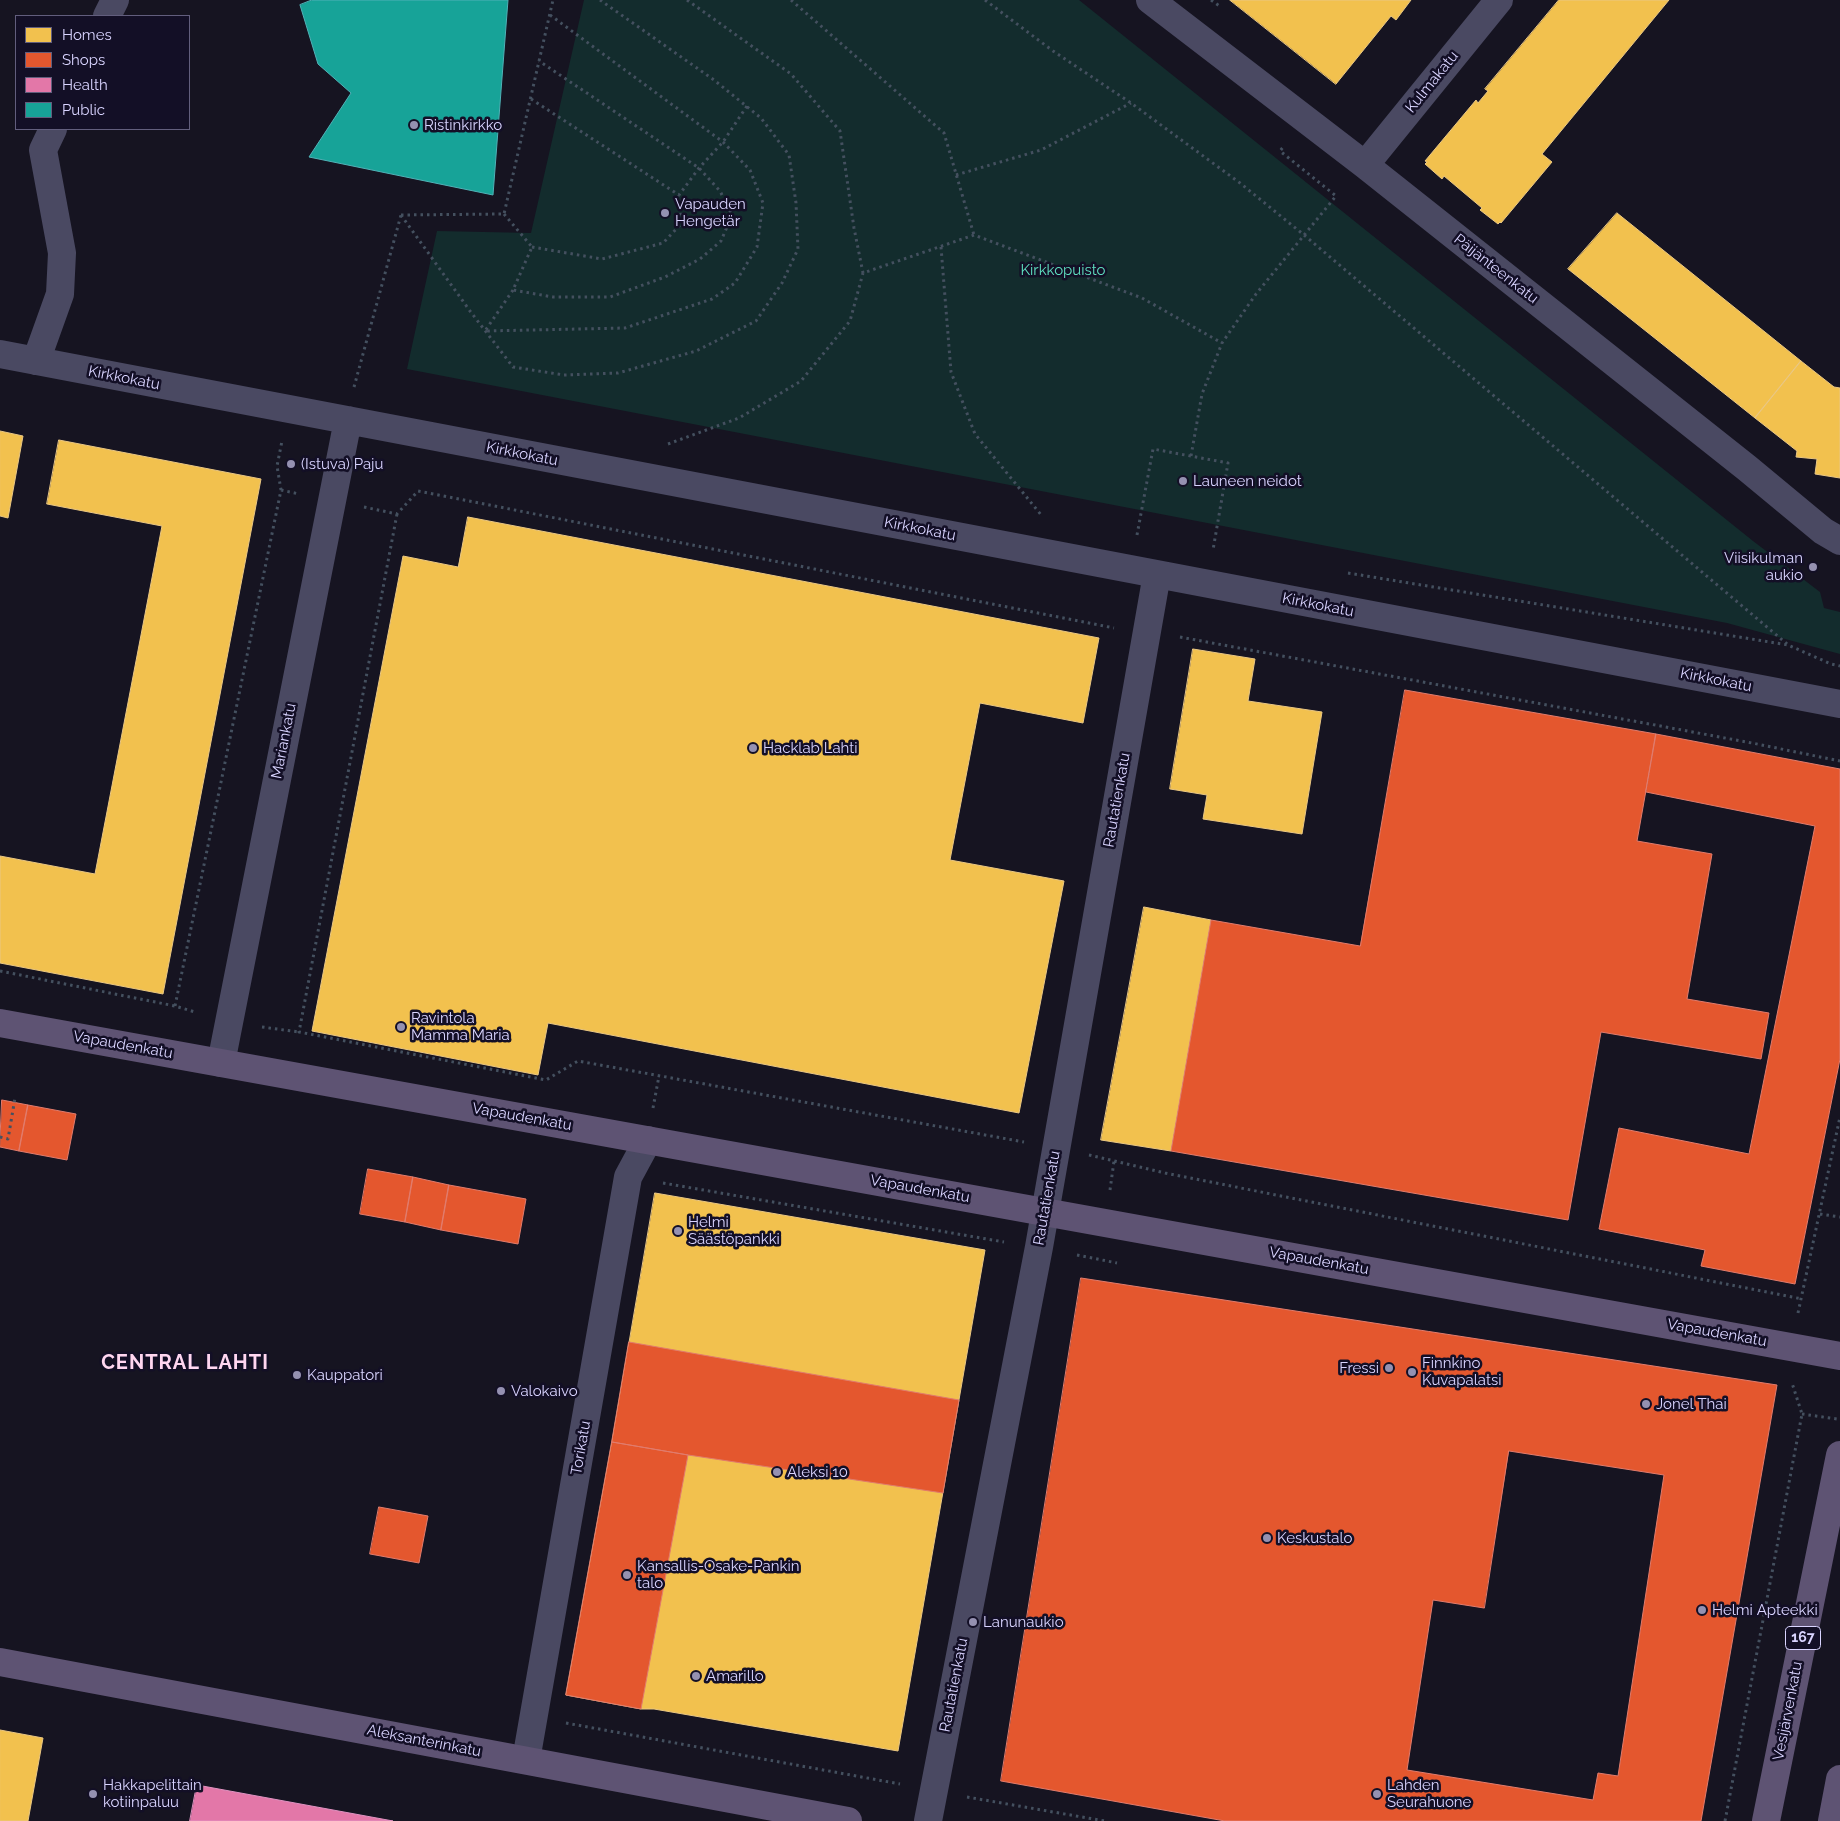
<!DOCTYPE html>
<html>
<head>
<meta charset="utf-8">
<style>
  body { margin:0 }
  #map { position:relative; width:1840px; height:1821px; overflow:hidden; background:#161421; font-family:Raleway,sans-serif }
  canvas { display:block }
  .legend { position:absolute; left:15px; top:15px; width:175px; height:115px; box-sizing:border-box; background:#130f26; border:1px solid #625e7d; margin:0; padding:6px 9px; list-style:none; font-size:15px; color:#d9d4ff }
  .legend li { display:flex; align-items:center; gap:10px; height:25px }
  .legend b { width:25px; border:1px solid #625e7d }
</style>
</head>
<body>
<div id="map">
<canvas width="1840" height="1821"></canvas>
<ul class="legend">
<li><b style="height:14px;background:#f2c14e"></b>Homes</li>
<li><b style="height:14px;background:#e4572e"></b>Shops</li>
<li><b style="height:14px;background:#e377a8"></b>Health</li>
<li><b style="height:14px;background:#17a398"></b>Public</li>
</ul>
</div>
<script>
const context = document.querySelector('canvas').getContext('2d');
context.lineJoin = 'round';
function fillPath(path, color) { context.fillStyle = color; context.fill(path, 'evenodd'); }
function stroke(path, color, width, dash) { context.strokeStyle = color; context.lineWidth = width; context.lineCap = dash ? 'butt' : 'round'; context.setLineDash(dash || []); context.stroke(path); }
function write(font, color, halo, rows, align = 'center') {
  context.font = font + ' Raleway,sans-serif'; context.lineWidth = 5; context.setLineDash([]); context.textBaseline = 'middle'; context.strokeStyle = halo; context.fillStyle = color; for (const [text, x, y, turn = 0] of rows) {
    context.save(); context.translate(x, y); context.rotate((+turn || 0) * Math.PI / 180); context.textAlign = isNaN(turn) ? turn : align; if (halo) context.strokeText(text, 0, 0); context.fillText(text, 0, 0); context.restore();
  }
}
fillPath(new Path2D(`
  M584 0H1079L1753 541 1820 592 1824 608 1840 612V654L1727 623 407 369 437 231 531 233Z`), '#132c2d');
const homes = new Path2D(`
  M1230 0H1411L1396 20 1391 16 1336 84Z
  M1559 0H1669L1542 154 1552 162 1501 223 1500 222 1498 224 1480 210 1482 208 1444 176 1442 179 1425 164 1427 162 1425 161 1476 100 1478 103 1488 91 1485 89Z
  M1617 213 1801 361 1755 418 1568 269Z
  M1801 361 1834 387 1840 388V478L1815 474 1817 459 1796 457 1797 451 1755 418Z
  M0 431 23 436 8 518 0 516Z
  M59 440 261 479 163 994 0 963V856L95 874 162 526 47 504Z
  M468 517 1099 638 1083 723 980 703 950 860 1064 881 1019 1113 548 1023 538 1075 312 1031 403 556 458 567Z
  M1193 649 1255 659 1248 701 1322 712 1302 834 1203 819 1207 795 1170 789Z
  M1144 907 1211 920 1171 1151 1101 1140Z
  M655 1193 985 1250 898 1751 654 1709H641L566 1695 612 1442Z
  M0 1730 43 1738 28 1821H0Z`);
fillPath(homes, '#f2c14e');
stroke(homes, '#eac783', 1);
const shops = new Path2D(`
  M1405 690 1656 734 1637 841 1712 854 1687 999 1769 1013 1761 1059 1601 1032 1568 1220 1171 1151 1211 920 1360 946Z
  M1656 734 1840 769V1059L1795 1284 1701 1266 1705 1250 1599 1229 1619 1128 1749 1154 1815 826 1646 792Z
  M2 1100 28 1105 19 1151 0 1147Z
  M28 1105 76 1114 67 1160 19 1151Z
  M368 1169 413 1177 405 1222 360 1214Z
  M413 1177 449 1185 441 1230 405 1222Z
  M449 1185 526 1199 518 1244 441 1230Z
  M1081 1278 1777 1385 1701 1821H1225L1001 1781ZM1509 1451 1664 1475 1618 1776 1598 1773 1593 1800 1407 1770 1433 1600 1484 1608Z
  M629 1342 959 1400 943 1493 688 1455 612 1442Z
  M612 1442 688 1455 641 1709 566 1695Z
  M379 1507 428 1516 419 1563 370 1554Z`);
fillPath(shops, '#e4572e');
stroke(shops, '#e17c6d', 1);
const health = new Path2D(`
  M197 1785 393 1821H190Z`);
fillPath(health, '#e377a8');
stroke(health, '#e093c2', 1);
const public = new Path2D(`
  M312 0H508L493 195 309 157 351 93 318 64 300 5Z`);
fillPath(public, '#17a398');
stroke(public, '#51b2b7', 1);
stroke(new Path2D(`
  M687 0 791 74 840 131 854 228 863 273 974 235 1142 298 1222 343
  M791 0 944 133 974 235
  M985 0 1053 51 1131 103 1240 183 1304 235 1787 644
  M1211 0 1221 7
  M531 99 679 195 699 168 723 142 747 106
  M956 175 1041 150 1131 103
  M504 214 532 247 513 290 553 297H610L665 277 700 259 721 241 732 215 720 191 699 168 539 61
  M401 215 470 311 513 367 564 375 618 373 696 351 756 321 782 283 798 249 796 203 789 155 761 118 714 80 600 0
  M401 215 504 214 553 0
  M532 247 602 259 663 243 681 224 679 195
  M941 247 951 372 975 434 1042 516
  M513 290 485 331 625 328 712 299 735 283 757 247 763 203 750 170 723 142 550 15
  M354 387 401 215
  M668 444 739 418 801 381 850 321 863 273
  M1191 456 1202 394 1222 343 1256 294 1336 196 1280 151 1284 146
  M281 490 299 494
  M364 507 397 514 418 491 1114 628
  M397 514 299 1032 546 1080 578 1061 1024 1142
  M1137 535 1153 449 1228 463 1213 550
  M1348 573 1788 645 1831 664 1840 666
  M1180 637 1752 743 1840 761
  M0 971 175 1006 195 1012
  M175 1006 281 490 277 466 282 441
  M262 1027 299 1032
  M653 1108 659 1076
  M0 1137 8 1139 15 1098
  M1089 1155 1165 1173 1802 1299
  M663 1183 1004 1242
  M1110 1190 1114 1161
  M1820 1214 1840 1217
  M1077 1255 1117 1263
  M1798 1313 1840 1117
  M1802 1414 1837 1419
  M566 1723 900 1784
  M967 1797 1105 1821
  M1725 1821 1802 1414 1792 1383`), '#44505f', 3, [2.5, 4]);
stroke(new Path2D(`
  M1150 0 1365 165 1747 468 1823 531 1840 541
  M107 16 115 0
  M1365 165 1499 0
  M0 354 1840 704
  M36 361 60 294 62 253 43 150 53 129
  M221 1063 348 420
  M526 1760 628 1177 648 1140
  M928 1821 1039 1247 1157 574`), '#4a4962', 28);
stroke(new Path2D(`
  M0 1023 1840 1356
  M0 1662 848 1821
  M1766 1821 1840 1455
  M1832 1821 1840 1779`), '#5e5373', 28);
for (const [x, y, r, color] of [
  [414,125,5,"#9591b1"],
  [665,213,5,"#9591b1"],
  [291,464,5,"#9591b1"],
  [1183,481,5,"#9591b1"],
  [1813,567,5,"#9591b1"],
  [753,748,5,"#9591b1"],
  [401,1027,5,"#9591b1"],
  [678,1231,5,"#9591b1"],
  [1389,1368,5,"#9591b1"],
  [1412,1372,5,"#9591b1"],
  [297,1375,5,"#9591b1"],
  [501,1391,5,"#9591b1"],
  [1646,1404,5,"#9591b1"],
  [777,1472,5,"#9591b1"],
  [1267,1538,5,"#9591b1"],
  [627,1575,5,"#9591b1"],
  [1702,1610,5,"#9591b1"],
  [973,1622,5,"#9591b1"],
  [696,1676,5,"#9591b1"],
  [93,1794,5,"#9591b1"],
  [1377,1794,5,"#9591b1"]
]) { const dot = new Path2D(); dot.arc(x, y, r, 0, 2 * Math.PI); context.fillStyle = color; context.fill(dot); stroke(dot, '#130f26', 2); }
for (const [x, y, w] of [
  [1803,1638,35]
]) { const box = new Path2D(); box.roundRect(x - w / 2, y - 11.5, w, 23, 4); context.fillStyle = '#130f26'; context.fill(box); stroke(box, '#d9d4ff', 1); }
write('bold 14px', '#d9d4ff', null, [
  ["167",1803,1638]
]);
write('15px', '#d9d4ff', '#130f26', [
  ["Kulmakatu",1432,82,-51],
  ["Päijänteenkatu",1496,269,38],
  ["Kirkkokatu",124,378,11],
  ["Kirkkokatu",522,454,11],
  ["Kirkkokatu",920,529,11],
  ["Kirkkokatu",1318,605,11],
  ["Kirkkokatu",1716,680,11],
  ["Mariankatu",284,741,-79],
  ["Rautatienkatu",1117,800,-80],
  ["Vapaudenkatu",123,1045,10],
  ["Vapaudenkatu",522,1117,10],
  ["Vapaudenkatu",920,1189,10],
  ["Rautatienkatu",1047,1198,-80],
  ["Vapaudenkatu",1319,1261,10],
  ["Vapaudenkatu",1717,1333,10],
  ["Torikatu",581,1448,-80],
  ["Rautatienkatu",954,1685,-79],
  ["Vesijärvenkatu",1788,1711,-79],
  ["Aleksanterinkatu",424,1741,11]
]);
write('15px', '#d9d4ff', '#130f26', [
  ["Ristinkirkko",424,125],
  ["Vapauden",675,204],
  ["Hengetär",675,221],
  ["(Istuva) Paju",301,464],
  ["Launeen neidot",1193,481],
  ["Viisikulman",1803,558,"right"],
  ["aukio",1803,575,"right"],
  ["Hacklab Lahti",763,748],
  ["Ravintola",411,1018],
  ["Mamma Maria",411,1035],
  ["Helmi",688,1222],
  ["Säästöpankki",688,1239],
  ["Finnkino",1422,1363],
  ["Kuvapalatsi",1422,1380],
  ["Fressi",1379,1368,"right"],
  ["Kauppatori",307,1375],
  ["Valokaivo",511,1391],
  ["Jonel Thai",1656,1404],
  ["Aleksi 10",787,1472],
  ["Keskustalo",1277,1538],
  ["Kansallis-Osake-Pankin",637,1566],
  ["talo",637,1583],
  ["Helmi Apteekki",1712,1610],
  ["Lanunaukio",983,1622],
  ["Amarillo",706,1676],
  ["Hakkapelittain",103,1785],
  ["kotiinpaluu",103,1802],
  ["Lahden",1387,1785],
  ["Seurahuone",1387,1802]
], 'left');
write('15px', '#5fe0c0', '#130f26', [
  ["Kirkkopuisto",1063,270]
]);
context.letterSpacing = '1px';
write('bold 20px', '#ffd6f0', '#130f26', [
  ["CENTRAL LAHTI",185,1363]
]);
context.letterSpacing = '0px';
</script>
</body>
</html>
